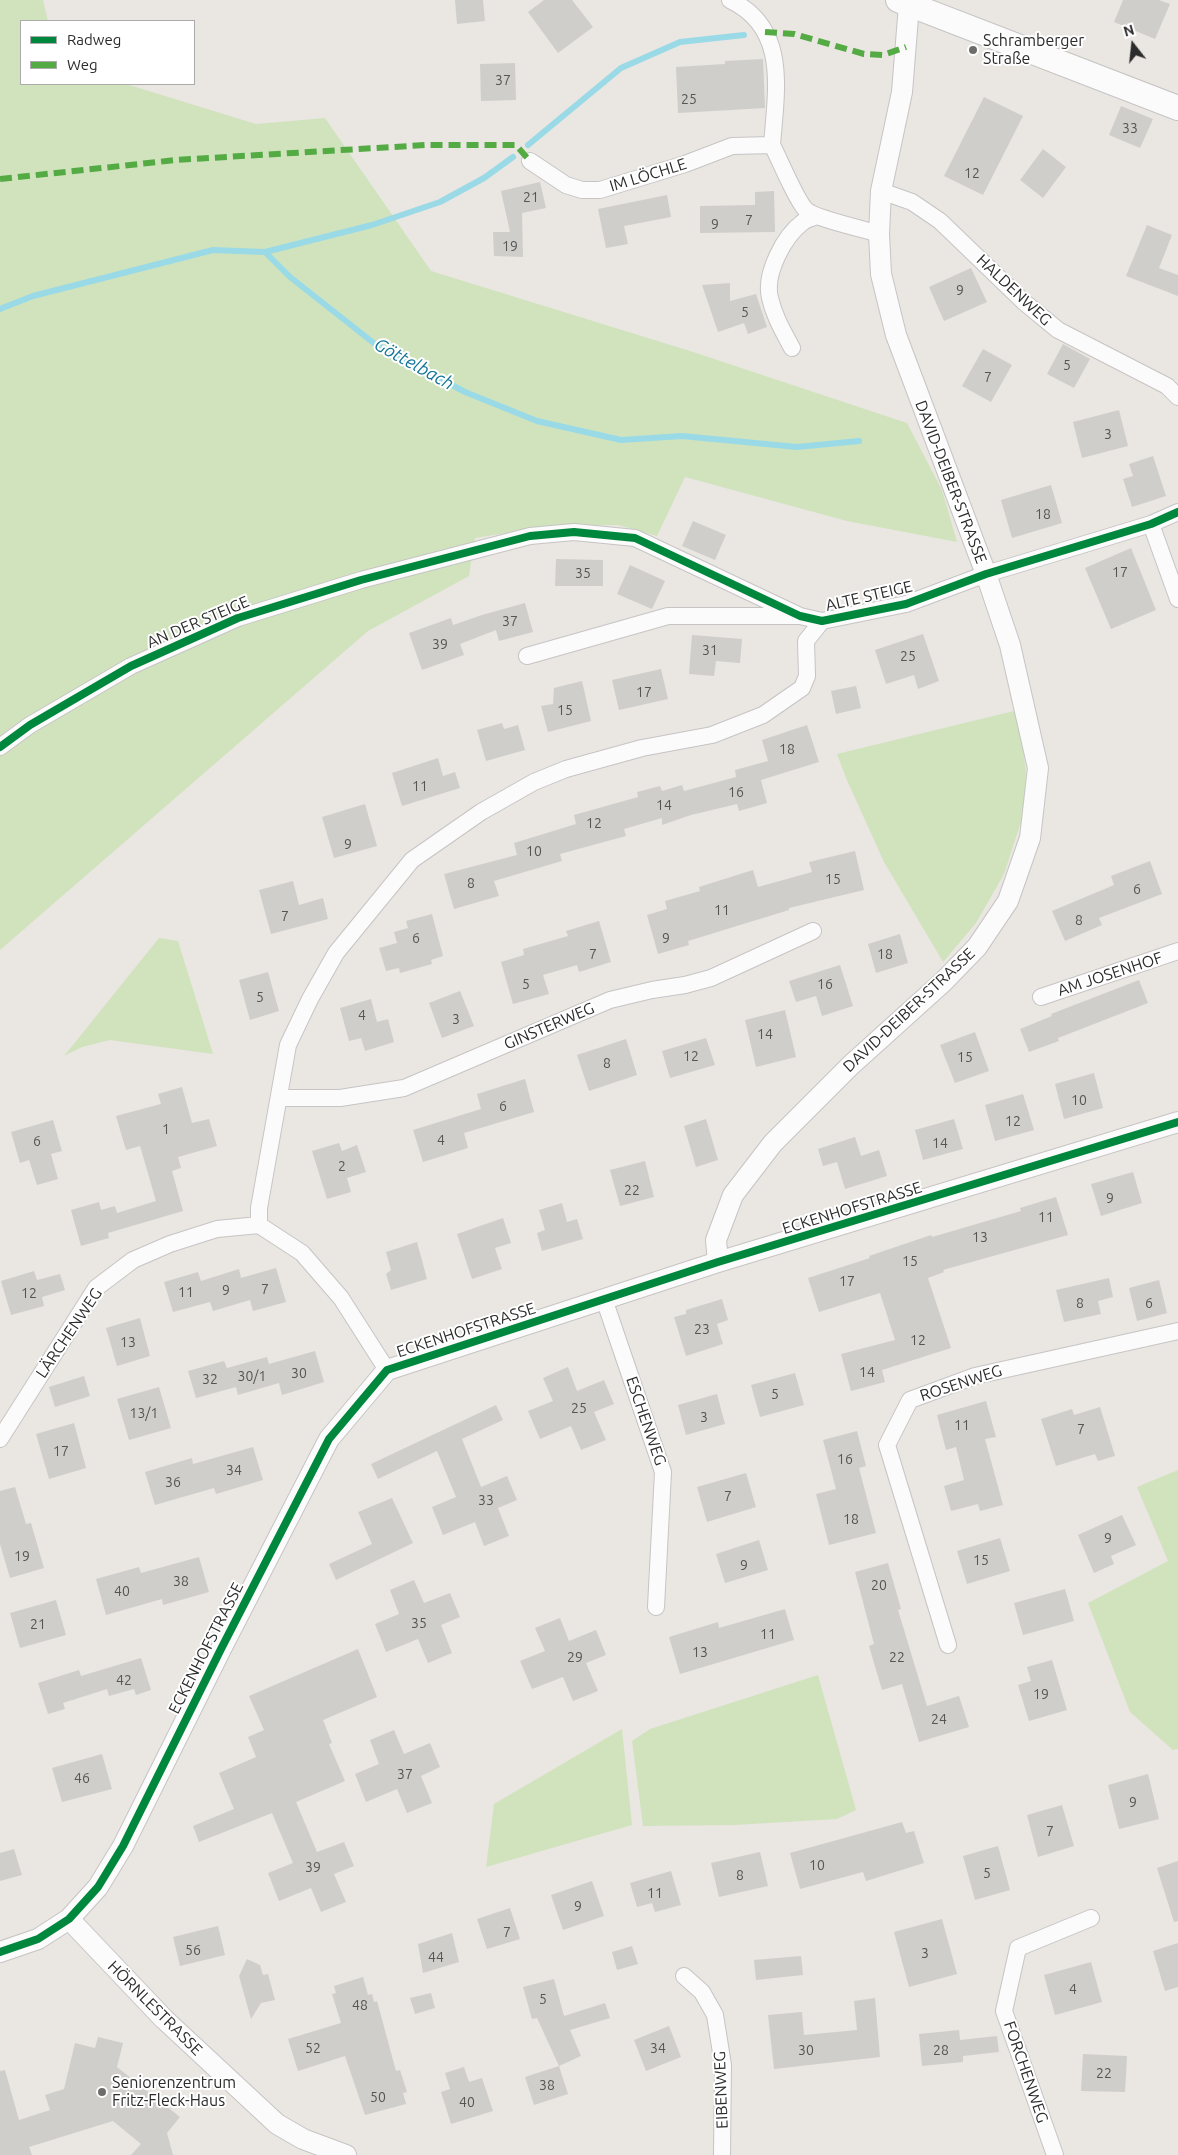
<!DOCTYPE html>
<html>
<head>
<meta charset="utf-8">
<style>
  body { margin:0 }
  #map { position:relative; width:1178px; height:2155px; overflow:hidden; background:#eae6e2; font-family:Ubuntu,sans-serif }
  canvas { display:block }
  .legend { position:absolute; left:20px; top:20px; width:175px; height:65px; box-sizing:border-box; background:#fff; border:1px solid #ababab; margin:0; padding:6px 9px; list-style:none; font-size:15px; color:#2c2c2c }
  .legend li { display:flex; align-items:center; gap:10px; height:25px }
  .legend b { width:25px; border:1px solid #ababab }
  .north { position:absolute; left:1108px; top:20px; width:50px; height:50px; -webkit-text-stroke:4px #fff; paint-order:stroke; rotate:344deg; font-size:14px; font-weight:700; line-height:20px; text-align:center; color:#2c2c2c }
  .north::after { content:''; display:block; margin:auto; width:18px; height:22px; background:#2c2c2c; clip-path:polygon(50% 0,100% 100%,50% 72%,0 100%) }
</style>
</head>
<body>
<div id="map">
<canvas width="1178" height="2155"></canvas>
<ul class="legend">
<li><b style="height:6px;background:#00873e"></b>Radweg</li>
<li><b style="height:6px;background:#54ab44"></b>Weg</li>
</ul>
<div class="north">N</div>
</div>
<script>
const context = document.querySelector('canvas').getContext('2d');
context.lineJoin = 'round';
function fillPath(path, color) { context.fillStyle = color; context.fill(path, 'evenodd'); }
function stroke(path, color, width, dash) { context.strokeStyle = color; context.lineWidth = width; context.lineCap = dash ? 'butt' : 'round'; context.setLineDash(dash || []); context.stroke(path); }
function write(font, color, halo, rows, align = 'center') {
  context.font = font + ' Ubuntu,sans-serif'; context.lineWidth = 4; context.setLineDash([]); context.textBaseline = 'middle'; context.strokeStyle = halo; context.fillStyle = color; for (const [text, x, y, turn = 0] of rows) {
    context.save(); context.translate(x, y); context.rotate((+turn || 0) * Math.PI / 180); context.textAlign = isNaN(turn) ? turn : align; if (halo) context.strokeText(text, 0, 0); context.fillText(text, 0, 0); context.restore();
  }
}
fillPath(new Path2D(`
  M0 0H43L48 21H21V84H126L256 124 325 118 431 271 690 351 907 423 942 490 957 542 847 521 685 477 657 536 618 525 550 526 475 538 469 576 368 631 0 950Z
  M1018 710 1026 772 1023 816 1004 874 976 923 943 962 884 862 846 778 837 754Z
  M159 938 178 941 213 1054 110 1040 82 1047 64 1056Z
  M1178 1470V1749L1173 1750 1130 1712 1088 1603 1168 1561 1137 1487Z
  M818 1675 856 1810 837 1819 734 1825 643 1826 632 1741 650 1729Z
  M622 1729 632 1825 486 1867 494 1804Z`), '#d0e3bd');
stroke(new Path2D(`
  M528 145 621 68 680 42 744 35
  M265 252 372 225 440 202 484 178 513 157
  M0 309 33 296 213 250 265 252 290 277 375 344 465 392 537 421 621 440 682 436 797 447 859 441`), '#9adae7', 6);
fillPath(new Path2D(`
  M455 0H483L485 21 457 24Z
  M544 0H572L593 27 558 53 528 12Z
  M1123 0H1159L1170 4 1155 39 1114 22Z
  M763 59 765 108 678 113 676 67 725 64V61Z
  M515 63 516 100 481 101 480 64Z
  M984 97 1023 116 983 195 944 176Z
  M1121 106 1153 119 1140 148 1109 135Z
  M1043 149 1066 167 1043 198 1020 180Z
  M540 182 546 208 522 213 523 257 494 256 493 232H510L501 191Z
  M774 191 775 232 700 233V206L755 205V192Z
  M667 195 671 217 624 226 628 244 606 248 598 209Z
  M1147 225 1172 235 1159 268 1178 275V296L1126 276Z
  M971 268 987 302 944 321 929 287Z
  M730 283V301L756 294 767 327 748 334 744 323 718 332 702 285Z
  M1063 344 1090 359 1074 388 1047 374Z
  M983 349 1012 365 991 402 962 386Z
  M1119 410 1128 446 1082 458 1073 422Z
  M1153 456 1166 496 1132 507 1123 479 1133 476 1129 464Z
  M1051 485 1062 523 1012 538 1001 500Z
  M693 521 726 535 715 560 682 546Z
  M1131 548 1156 610 1111 629 1085 568Z
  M556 559 603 560V586H555Z
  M630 565 665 581 652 609 617 594Z
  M525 603 533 632 499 641 496 630 460 644 464 655 422 670 409 633 451 618 453 625 482 615Z
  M923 634 939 681 918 689 914 675 886 684 875 650Z
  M692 635 742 639 740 663 716 661 714 676 689 674Z
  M661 669 668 699 619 710 612 680Z
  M582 681 591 721 548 732 541 706 553 704 554 688Z
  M856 686 861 708 836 714 831 691Z
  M502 723 504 729 518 725 525 750 486 761 477 730Z
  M807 725 819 762 761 780 767 803 739 811 737 804 691 815 662 825V818L624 829 626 836 560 854 562 861 494 881 499 896 454 909 444 874 517 855 514 843 576 824 574 815 638 797 637 792 660 786 662 791 682 785 684 791 736 777 735 770 768 761 762 740Z
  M438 758 443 776 455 772 460 788 402 806 392 773Z
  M365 804 377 846 334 858 322 817Z
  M855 851 864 890 789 908V910L688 941 689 945 658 954 647 915 667 909 665 901 700 891 699 887 753 870 758 887 812 872 809 862Z
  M1150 861 1162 894 1099 918 1102 925 1065 941 1052 911 1114 885 1111 876Z
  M293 881 299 905 323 898 328 919 271 934 259 890Z
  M432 914 443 956 431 960 432 964 400 973 399 968 386 971 379 948 397 943 394 932 408 928 406 921Z
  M599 921 611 962 579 972 577 965 543 975 549 994 513 1004 501 962 524 955 523 949 568 936 566 931Z
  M900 934 908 963 876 973 868 944Z
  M840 965 853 1006 822 1016 816 996 796 1002 789 981Z
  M268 972 279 1011 250 1020 239 980Z
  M1139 980 1148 1003 1058 1038 1059 1041 1029 1052 1020 1029 1052 1016 1051 1014Z
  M460 991 474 1026 442 1038 429 1003Z
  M371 999 377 1022 388 1019 394 1042 365 1051 361 1038 349 1041 340 1008Z
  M785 1010 796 1057 756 1067 745 1020Z
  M975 1032 989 1071 955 1083 940 1045Z
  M706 1038 715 1065 670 1078 662 1051Z
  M626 1039 637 1075 589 1091 577 1055Z
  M1094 1073 1103 1108 1064 1119 1055 1084Z
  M525 1079 534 1112 464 1133 468 1148 423 1162 413 1130 481 1109 477 1094Z
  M182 1087 192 1123 209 1119 217 1146 178 1157 181 1168 172 1171 183 1211 108 1233 109 1238 81 1246 71 1210 99 1202 101 1210 115 1206 117 1213 156 1201 140 1146 126 1150 116 1116 161 1104 158 1094Z
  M1023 1094 1034 1130 995 1141 985 1105Z
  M706 1119 718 1160 696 1167 684 1126Z
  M954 1119 963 1149 923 1160 915 1130Z
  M53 1120 62 1151 51 1154 58 1179 37 1185 29 1160 20 1163 11 1132Z
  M855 1137 861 1156 879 1150 887 1176 845 1189 837 1162 823 1166 818 1149Z
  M339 1143 342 1151 357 1145 366 1172 347 1178 351 1192 327 1199 312 1151Z
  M645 1161 654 1197 620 1206 610 1170Z
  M1133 1172 1142 1203 1101 1216 1091 1184Z
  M1056 1197 1068 1235 943 1270 944 1272 928 1278 951 1348 882 1370 885 1382 851 1391 841 1354 895 1340 880 1293 819 1312 808 1278 870 1258 869 1256 931 1235 932 1237 1021 1211 1020 1208Z
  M562 1203 567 1222 577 1219 583 1239 542 1251 537 1233 545 1230 539 1210Z
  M503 1218 511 1243 495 1248 502 1269 472 1279 457 1234Z
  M417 1242 427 1279 391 1290 386 1274 391 1270 386 1252Z
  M276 1268 286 1302 253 1311 250 1300 213 1311 210 1302 173 1312 164 1282 198 1272 201 1281 239 1269 241 1278Z
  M34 1271 37 1280 60 1274 65 1290 42 1297 44 1306 11 1315 1 1281Z
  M1109 1278 1113 1297 1098 1301 1101 1314 1064 1322 1056 1290Z
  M1159 1280 1167 1313 1137 1321 1129 1288Z
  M722 1299 728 1320 717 1324 723 1344 686 1356 674 1317 686 1314V1310Z
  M140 1318 150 1356 117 1366 106 1328Z
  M315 1351 324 1382 282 1395 279 1383 238 1395 236 1387 196 1398 188 1371 224 1361 227 1368 267 1357 269 1364Z
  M568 1367 577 1391 604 1380 614 1404 594 1412 606 1440 581 1450 571 1426 540 1439 528 1411 553 1401 543 1378Z
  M795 1373 804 1405 760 1417 751 1385Z
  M84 1376 90 1396 55 1407 49 1387Z
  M159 1387 171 1428 129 1440 117 1399Z
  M717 1394 725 1424 686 1435 678 1405Z
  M986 1401 996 1437 985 1439 1003 1505 980 1511 978 1504 951 1511 944 1486 964 1480 956 1447 946 1450 937 1415Z
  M496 1405 503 1420 462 1439 481 1487 507 1476 517 1500 498 1508 509 1536 484 1546 475 1522 443 1535 432 1507 456 1497 437 1451 378 1479 371 1464Z
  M1100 1407 1115 1456 1098 1461 1095 1454 1056 1466 1041 1419 1072 1409 1074 1415Z
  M74 1423 86 1468 49 1479 36 1434Z
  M857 1431 866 1466 859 1468 876 1533 829 1545 816 1494 836 1489 823 1440Z
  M253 1447 263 1480 216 1494 214 1488 155 1505 145 1472 192 1458 193 1464Z
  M746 1473 756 1507 707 1522 697 1487Z
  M15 1487 26 1524 31 1523 44 1568 10 1578 0 1544V1491Z
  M392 1498 413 1543 336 1580 329 1564 372 1544 358 1512Z
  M1122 1515 1136 1545 1111 1556 1114 1564 1094 1573 1078 1535Z
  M1000 1538 1010 1571 967 1584 957 1551Z
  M759 1540 768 1570 725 1583 716 1554Z
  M199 1557 209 1592 163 1605 162 1599 106 1615 96 1579 139 1567 141 1573Z
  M888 1563 901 1609 898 1610 927 1706 959 1696 969 1727 919 1742 902 1684 882 1690 869 1646 874 1644 855 1572Z
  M414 1580 424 1603 450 1593 460 1617 441 1625 452 1653 428 1663 418 1639 386 1652 375 1624 399 1614 390 1590Z
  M1065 1589 1074 1621 1023 1635 1014 1603Z
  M56 1600 66 1635 20 1648 10 1613Z
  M785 1609 794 1640 680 1674 669 1637 718 1622 719 1628Z
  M560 1618 569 1641 596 1630 606 1655 586 1663 598 1691 573 1701 563 1677 532 1689 520 1661 545 1651 535 1628Z
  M358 1649 377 1697 323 1720 332 1743 329 1744 345 1781 296 1802 317 1852 344 1842 354 1866 334 1874 346 1902 321 1912 311 1888 279 1901 268 1873 293 1863 272 1813 199 1842 193 1826 234 1809 219 1773 256 1757 248 1737 264 1730 249 1696Z
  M141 1658 151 1690 136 1695 134 1689 109 1696 107 1689 63 1703 65 1709 48 1714 38 1683 79 1670 81 1676Z
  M1052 1660 1067 1710 1029 1721 1018 1685 1031 1681 1027 1667Z
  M394 1730 404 1754 430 1743 440 1767 421 1776 432 1803 407 1813 397 1789 366 1802 355 1774 379 1764 370 1740Z
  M102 1754 112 1789 62 1802 52 1768Z
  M1148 1774 1159 1819 1119 1829 1108 1785Z
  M1062 1805 1074 1846 1038 1857 1027 1815Z
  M902 1822 906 1833 914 1831 924 1863 866 1881 863 1872 800 1889 790 1853Z
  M998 1846 1010 1890 975 1900 963 1856Z
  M14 1849 22 1875 0 1881V1853Z
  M760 1852 768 1886 719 1897 711 1863Z
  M1178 1861V1921L1174 1922 1157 1868Z
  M671 1871 681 1905 655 1912 652 1903 637 1907 630 1883Z
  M592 1881 604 1916 563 1930 551 1895Z
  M510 1908 520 1939 487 1949 477 1919Z
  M942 1919 957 1974 909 1987 894 1932Z
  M218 1926 225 1955 180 1966 173 1937Z
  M452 1933 459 1962 423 1973 418 1944Z
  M1178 1943V1987L1165 1991 1153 1951Z
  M632 1946 638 1964 617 1970 612 1952Z
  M801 1956 803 1975 756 1980 754 1960Z
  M247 1959 260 1965 263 1975 268 1974 275 2000 261 2003 251 2019 239 1976Z
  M1091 1962 1102 2002 1055 2015 1044 1975Z
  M363 1977 368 1995 372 1994 374 2002 377 2001 396 2071 400 2070 407 2092 403 2093 406 2104 365 2115 345 2056 298 2071 288 2039 341 2023 332 1994 336 1993 334 1986Z
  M554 1979 564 2016 605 2003 610 2018 570 2030 581 2056 559 2066 537 2018 532 2019 523 1987Z
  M431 1993 435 2008 415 2014 410 1998Z
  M875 1998 880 2057 774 2069 768 2015 802 2012 804 2035 857 2030 854 2001Z
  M669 2026 681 2057 646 2071 634 2040Z
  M959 2030 960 2040 997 2036 999 2052 963 2056V2062L922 2066 919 2034Z
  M98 2037 123 2043 117 2067 180 2117 167 2133 173 2155H131L141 2144 113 2121 29 2147 32 2155H0V2071L5 2070 19 2120 50 2110 45 2095 64 2089 75 2043 95 2048Z
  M1083 2054 1127 2056 1125 2092 1081 2091Z
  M559 2066 568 2094 534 2105 525 2077Z
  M464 2067 469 2082 482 2078 493 2111 451 2124 441 2092 450 2089 445 2073Z`), '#d0cecb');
const minor = new Path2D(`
  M730 0C789 28 776 91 772 145
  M530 161 566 185 582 190H600L685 164 732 146 772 145C780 160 796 200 806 210 816 219 864 229 879 234
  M881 191 912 202 940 221 1024 302 1058 330 1167 386 1178 397
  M792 348C783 331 774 316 770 298 764 274 784 236 803 222 807 219 813 218 817 216
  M1151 524 1178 599
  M527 656 668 616H800L822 621 906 604 986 574 1151 524 1178 512
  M0 747 30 725 131 666 238 618 361 580 530 536 574 532 635 538 800 616
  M1041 997 1178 951
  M279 1098H340L404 1088 610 1000 652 990 685 985 711 978 813 931
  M259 1225V1208L288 1045 310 999 336 953 412 860 481 812 534 782 566 769 642 748 712 735 763 715 802 688 807 676 806 641 822 621
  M604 1299 663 1472 656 1607
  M0 1439 96 1288 133 1260 170 1244 217 1229 259 1225 302 1253 341 1298 387 1370
  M948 1645 887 1445 910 1400 975 1376 1178 1331
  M684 1976 702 1992 715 2015 723 2065 722 2155
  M1055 2155 1004 2011 1018 1948 1091 1918`);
const tertiary = new Path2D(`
  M718 1262 716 1240 733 1195 773 1143 851 1065 943 982 977 947 1008 901 1030 838 1038 768 1010 645 986 574 896 335 881 274 879 234 881 191 902 92 909 5
  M69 1919 164 2019 277 2124 303 2139 346 2155
  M0 1952 38 1939 69 1919 98 1887 123 1846 221 1649 329 1439 387 1370 718 1262 1178 1122`);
const secondary = new Path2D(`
  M898 0 1178 108`);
stroke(minor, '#c6c4c4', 18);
stroke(tertiary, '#c6c4c4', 22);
stroke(secondary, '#c6c4c4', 26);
stroke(minor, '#fcfbfb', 16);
stroke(tertiary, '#fcfbfb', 20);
stroke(secondary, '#fcfbfb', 24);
stroke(new Path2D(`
  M765 32 794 34 864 54 883 55 906 47
  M0 179 176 160 426 145H516L530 161`), '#54ab44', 6, [12, 6]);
stroke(new Path2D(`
  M0 747 30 725 131 666 238 618 361 580 530 536 574 532 635 538 800 616 822 621 906 604 986 574 1151 524 1178 512
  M0 1952 38 1939 69 1919 98 1887 123 1846 221 1649 329 1439 387 1370 718 1262 1178 1122`), '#00873e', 8);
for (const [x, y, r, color] of [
  [973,50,5,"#6e6d6c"],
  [102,2092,5,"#6e6d6c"]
]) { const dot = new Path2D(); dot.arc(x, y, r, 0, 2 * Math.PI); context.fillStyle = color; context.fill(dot); stroke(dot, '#fff', 2); }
write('14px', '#565554', null, [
  ["37",503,80],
  ["25",689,99],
  ["33",1130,128],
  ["12",972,173],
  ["21",531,197],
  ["7",749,220],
  ["9",715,224],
  ["19",510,246],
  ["9",960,290],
  ["5",745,312],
  ["5",1067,365],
  ["7",988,377],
  ["3",1108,434],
  ["18",1043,514],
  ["17",1120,572],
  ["35",583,573],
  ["37",510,621],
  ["39",440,644],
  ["31",710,650],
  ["25",908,656],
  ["17",644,692],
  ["15",565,710],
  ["18",787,749],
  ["11",420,786],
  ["16",736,792],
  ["14",664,805],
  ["12",594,823],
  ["9",348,844],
  ["10",534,851],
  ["15",833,879],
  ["8",471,883],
  ["6",1137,889],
  ["11",722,910],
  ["7",285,916],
  ["8",1079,920],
  ["6",416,938],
  ["9",666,938],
  ["7",593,954],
  ["18",885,954],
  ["5",526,984],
  ["16",825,984],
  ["5",260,997],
  ["4",362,1015],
  ["3",456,1019],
  ["14",765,1034],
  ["12",691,1056],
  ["15",965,1057],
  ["8",607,1063],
  ["10",1079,1100],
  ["6",503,1106],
  ["12",1013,1121],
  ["1",166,1129],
  ["4",441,1140],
  ["6",37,1141],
  ["14",940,1143],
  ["2",342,1166],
  ["22",632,1190],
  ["9",1110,1198],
  ["11",1046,1217],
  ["13",980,1237],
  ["15",910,1261],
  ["17",847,1281],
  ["7",265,1289],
  ["9",226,1290],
  ["11",186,1292],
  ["12",29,1293],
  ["8",1080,1303],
  ["6",1149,1303],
  ["23",702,1329],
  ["12",918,1340],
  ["13",128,1342],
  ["14",867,1372],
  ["30",299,1373],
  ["30/1",252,1376],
  ["32",210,1379],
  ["5",775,1394],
  ["25",579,1408],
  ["13/1",144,1413],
  ["3",704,1417],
  ["11",962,1425],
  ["7",1081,1429],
  ["17",61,1451],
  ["16",845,1459],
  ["34",234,1470],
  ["36",173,1482],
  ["7",728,1496],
  ["33",486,1500],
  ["18",851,1519],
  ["9",1108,1538],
  ["19",22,1556],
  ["15",981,1560],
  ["9",744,1565],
  ["38",181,1581],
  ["20",879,1585],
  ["40",122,1591],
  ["35",419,1623],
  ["21",38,1624],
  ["11",768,1634],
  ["13",700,1652],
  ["29",575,1657],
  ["22",897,1657],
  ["42",124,1680],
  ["19",1041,1694],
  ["24",939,1719],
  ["37",405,1774],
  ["46",82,1778],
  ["9",1133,1802],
  ["7",1050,1831],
  ["10",817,1865],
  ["39",313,1867],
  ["5",987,1873],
  ["8",740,1875],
  ["11",655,1893],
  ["9",578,1906],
  ["7",507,1932],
  ["56",193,1950],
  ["3",925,1953],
  ["44",436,1957],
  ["4",1073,1989],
  ["5",543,1999],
  ["48",360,2005],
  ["52",313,2048],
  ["34",658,2048],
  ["30",806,2050],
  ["28",941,2050],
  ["22",1104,2073],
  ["38",547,2085],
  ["50",378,2097],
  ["40",467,2102]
]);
write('16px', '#2c2c2c', '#fff', [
  ["Schramberger",983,41],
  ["Straße",983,59],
  ["Seniorenzentrum",112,2083],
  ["Fritz-Fleck-Haus",112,2101]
], 'left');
write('16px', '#2c2c2c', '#fff', [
  ["IM LÖCHLE",648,175,-17],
  ["HALDENWEG",1014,290,43],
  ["DAVID-DEIBER-STRASSE",951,482,69],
  ["ALTE STEIGE",869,596,-13],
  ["AN DER STEIGE",198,622,-23],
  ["AM JOSENHOF",1110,974,-18],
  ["DAVID-DEIBER-STRASSE",909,1010,-43],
  ["GINSTERWEG",549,1026,-23],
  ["ECKENHOFSTRASSE",852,1208,-17],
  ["ECKENHOFSTRASSE",466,1330,-18],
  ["LÄRCHENWEG",69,1333,-56],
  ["ROSENWEG",961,1383,-18],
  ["ESCHENWEG",646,1421,71],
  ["ECKENHOFSTRASSE",206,1648,-63],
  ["HÖRNLESTRASSE",155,2008,45],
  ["FORCHENWEG",1026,2072,71],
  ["EIBENWEG",721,2090,-92]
]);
write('italic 18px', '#147697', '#fff', [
  ["Göttelbach",414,364,29]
]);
</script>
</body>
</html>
